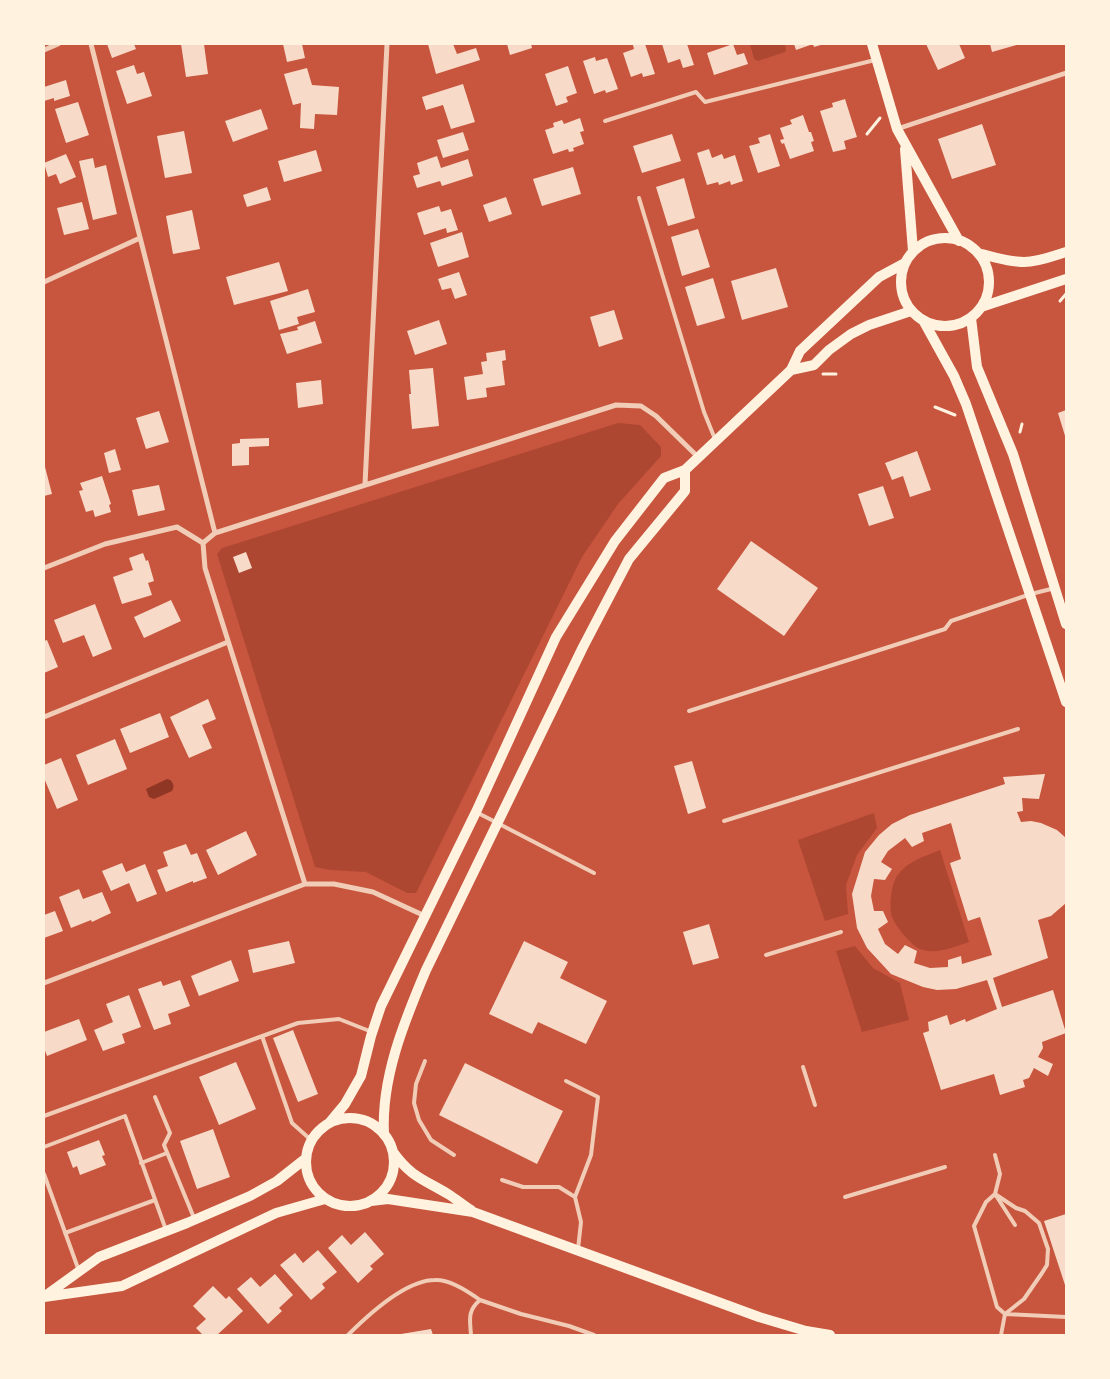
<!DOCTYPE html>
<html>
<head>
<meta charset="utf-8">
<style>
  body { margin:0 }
  #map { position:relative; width:1110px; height:1379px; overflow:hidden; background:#c8553d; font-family:Barlow,sans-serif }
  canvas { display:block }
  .frame { position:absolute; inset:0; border:45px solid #fff3e0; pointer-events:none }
</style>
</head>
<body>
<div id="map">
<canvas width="1110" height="1379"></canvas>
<div class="frame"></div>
</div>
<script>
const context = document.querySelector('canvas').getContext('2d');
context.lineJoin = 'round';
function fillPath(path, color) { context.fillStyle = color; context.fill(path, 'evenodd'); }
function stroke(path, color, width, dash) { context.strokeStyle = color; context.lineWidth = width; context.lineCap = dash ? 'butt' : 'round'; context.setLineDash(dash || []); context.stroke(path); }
fillPath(new Path2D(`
  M750 44H785L786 49 785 52 758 61 754 59Z
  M618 423 640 425 661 447V456L618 504 582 557 416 893H407L366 872 330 870 315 867 217 554 222 548 232 545Z
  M874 813 877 828 857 855 846 885 848 914 825 921 798 840Z
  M940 850 969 942C954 947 936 955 920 949 911 945 896 927 892 917 889 908 891 884 897 876 908 861 923 857 940 850Z
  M855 946 873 968 900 983 909 1020 862 1032 836 951Z`), '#ae4732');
fillPath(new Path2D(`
  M167 779C173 780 175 786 172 791L154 799 149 797 146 789Z`), '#8f3625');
fillPath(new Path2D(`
  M107 44H134L136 49 112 58Z
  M181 44H204L208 74 186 77Z
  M283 44H302L305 58 287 62Z
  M428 44H453L457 54 476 48 480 60 436 74Z
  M507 44H531L532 48 510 55Z
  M637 44H645L655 74 643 77 642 73 631 77 623 53 634 49 633 45Z
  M662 44H687L694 65 683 68 680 59 668 63Z
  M733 44 737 55 744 53 748 64 714 75 707 53Z
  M794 44H824L814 47 813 44 796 50Z
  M926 44H959L965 58 938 70Z
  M990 44H1020L992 52Z
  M595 57 596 61 607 58 618 89 606 93 605 90 594 94 583 61Z
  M134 65 137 74 144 72 152 96 127 104 116 71Z
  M568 66 577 93 566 97 568 102 556 106 545 74Z
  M307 68 312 85 339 87 337 115 315 114 314 129 300 128 301 103 293 105 284 74Z
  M66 80 70 96 54 101V98L44 101V87Z
  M463 84 475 122 451 129 443 105 426 110 422 97Z
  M845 99 857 137 844 141 846 149 833 152 820 111 833 107 832 103Z
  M78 102 89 135 66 143 55 109Z
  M261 109 268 129 233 142 225 121Z
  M803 115 809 132H811L814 141 811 142 814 151 790 159 784 143 782 144 780 140 784 139 780 128 792 124 790 120Z
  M580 118 584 131 580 132 584 144 573 148 574 151 569 152 568 149 553 154 545 130 554 127 553 123 562 120 564 124Z
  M982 124 996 165 952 179 938 139Z
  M184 131 192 173 165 178 157 136Z
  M463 132 469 150 443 158 437 140Z
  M672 134 681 161 642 173 633 146Z
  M770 134 780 166 758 173 749 146 760 143 758 138Z
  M709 149 712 158 722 154 724 159 735 155 743 181 731 185 730 181 719 185 718 182 707 185 697 153Z
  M316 150 322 171 284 182 278 161Z
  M66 154 76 177 60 184 56 174 48 177 44 163Z
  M437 156 441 168 468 159 473 176 442 186 440 181 417 188 413 176 420 174 417 163Z
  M93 158 95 168 106 165 117 214 93 220 79 161Z
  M573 167 581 194 542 206 533 179Z
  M684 178 695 218 668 226 656 187Z
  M267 187 271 200 247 207 243 195Z
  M506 197 512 214 489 222 483 205Z
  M82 202 89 229 64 235 57 208Z
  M439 206 441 212 451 209 458 230 447 233 446 228 424 235 417 213Z
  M192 210 200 249 173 254 166 216Z
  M698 229 710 267 682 276 671 237Z
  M462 232 469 257 438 267 430 243Z
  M279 262 288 291 234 305 226 277Z
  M776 268 788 307 742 320 731 281Z
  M459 272 467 295 455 299 451 288 442 290 438 279Z
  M713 278 725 318 697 326 685 287Z
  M308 289 315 312 297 317 299 324 279 330 270 301Z
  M614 310 623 339 599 347 590 317Z
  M439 320 447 344 415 355 407 331Z
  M315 321 322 343 287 354 280 334 298 330 297 327Z
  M505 350 506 360 502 361 505 385 486 388 487 397 467 400 464 377 483 374 481 362 487 361 486 353Z
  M433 368 439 426 412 429 409 394H411L409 370Z
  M321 380 323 404 298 408 296 383Z
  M1066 410V439L1058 413Z
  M159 411 169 442 146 449 136 418Z
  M269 438V446L249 447V465L232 466V444L240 443V439Z
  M115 449 121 470 109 473 104 453Z
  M917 451 931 490 910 497 903 476 892 480 885 463Z
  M44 463 52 494 44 496Z
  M102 476 111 504 109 505 111 512 95 517 93 510 86 512 79 491 83 490 80 483Z
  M159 485 165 510 138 516 132 490Z
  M883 486 894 518 869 526 858 494Z
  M751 541 818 588 784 636 717 589Z
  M246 552 252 568 239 573 233 557Z
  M143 553 146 561 148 560 154 581 148 583 152 595 122 604 113 577 133 570 129 558Z
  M171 600 181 621 144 638 134 617Z
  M95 604 112 649 93 657 84 635 63 643 54 620Z
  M47 640 58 667 44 673V641Z
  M208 699 216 719 202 725 212 748 189 758 170 717Z
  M160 713 169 737 130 753 120 729Z
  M115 739 127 769 88 785 76 755Z
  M61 758 78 800 57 809 44 778V765Z
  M692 761 706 808 688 814 674 766Z
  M1045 774 1039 799 1022 798 1023 811 1017 812 1021 822 1031 821 1041 823 1057 830 1066 838V903L1051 916 1038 920 1048 958 993 978 1002 1007 1053 990 1066 1033 1042 1042 1043 1048 1038 1057 1053 1064 1048 1076 1034 1068 1029 1078 1023 1080 1025 1087 1000 1095 994 1074 941 1090 923 1033 929 1031 928 1022 947 1015 950 1025 965 1019 966 1022 997 1009 987 980 956 989 937 990 923 987 891 974 867 948 857 928 852 894 865 852 879 835 892 824 910 815 1005 784 1003 777ZM951 823 961 859 950 863 968 921 980 917 992 955 962 964 961 956 948 960V967L930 968 914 963 917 951 905 945 898 954 885 944 878 929 888 922 883 911H874L871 896 874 879 885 880 892 869 881 862 888 851 905 838 912 847 924 841 922 833Z
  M246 831 257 855 218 875 206 850Z
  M186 844 191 855 197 853 207 878 193 883V881L166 892 157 870 168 866 163 852Z
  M122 863 126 872 145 864 157 894 137 902 129 883 111 891 102 871Z
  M79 889 83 899 102 892 111 913 92 922 91 920 71 928 59 897Z
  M55 911 63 931 44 938V915Z
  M709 924 719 958 693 965 683 932Z
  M289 941 295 963 253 973 248 950Z
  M524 941 568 962 560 978 607 1001 586 1044 538 1022 532 1034 489 1014Z
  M231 960 239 981 199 996 191 976Z
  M180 980 190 1006 168 1014 171 1024 154 1030 138 989 161 981 163 986Z
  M129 995 141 1027 122 1034 125 1043 103 1051 94 1030 113 1022 106 1004Z
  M79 1019 87 1040 47 1056 44 1048V1032Z
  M293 1030 318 1094 298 1102 273 1038Z
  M236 1062 256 1109 219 1125 199 1077Z
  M465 1063 563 1111 537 1164 439 1115Z
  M213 1129 230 1177 197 1189 180 1141Z
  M99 1140 105 1155 102 1156 106 1165 80 1175 77 1166 73 1168 67 1152Z
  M1066 1214V1288L1044 1221Z
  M365 1232 384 1254 370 1266 373 1269 358 1283 328 1248 342 1235 351 1245Z
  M318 1250 337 1272 322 1284 325 1288 311 1300 280 1265 295 1253 303 1263Z
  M275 1274 293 1295 279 1308 282 1311 268 1324 237 1289 251 1277 260 1287Z
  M213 1286 226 1299 229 1296 243 1311 217 1335H203L196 1328 206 1319 193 1306Z
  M431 1329 433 1335H401V1334Z`), '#f7dbc8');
stroke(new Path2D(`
  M867 134 880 118
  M1060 301 1066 294
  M823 374H836
  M935 407 955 415
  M1020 432 1022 424`), '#fff3e0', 3);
stroke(new Path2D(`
  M605 121 696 92 705 102 875 60
  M639 198 704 412 715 439
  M689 711 945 629 951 621 1031 594 1055 588
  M478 813 594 873
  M724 821 1018 729
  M766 955 841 932
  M262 1036 292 1123 311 1140
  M425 1061 416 1084 414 1103 419 1120 431 1140 454 1155
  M803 1067 815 1105
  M566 1081 598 1097 591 1155 575 1197
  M155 1097 170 1133 164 1145 194 1218
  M44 1116 298 1023 339 1019 372 1032
  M44 1147 125 1116 166 1230
  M995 1155 1000 1174 995 1194 1015 1225
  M141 1163 167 1153
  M44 1174 79 1271
  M502 1180 523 1187H559L575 1197 581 1222 578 1249
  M845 1197 945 1167
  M65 1233 155 1200
  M348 1335C368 1315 405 1280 435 1280 450 1279 469 1292 480 1300
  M471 1335C470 1320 467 1311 480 1300L521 1314 569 1326 594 1335
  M1001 1335 1005 1314 1024 1299 1042 1273 1047 1265 1048 1249 1039 1223 1025 1211 1016 1208 995 1194 986 1202 974 1226 997 1307 1005 1314 1066 1317`), '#f1ccb7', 4);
stroke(new Path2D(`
  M91 44 215 533
  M44 50 58 44
  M897 129 1066 73
  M44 282 140 238
  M365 484 387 44
  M203 543 215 533 616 405 641 406 656 416 698 457
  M203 543 205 568 305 884
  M44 568 105 544 177 527 203 543
  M44 717 228 642
  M44 983 305 884H334L373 892 425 916`), '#f1ccb7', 5);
stroke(new Path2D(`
  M872 44 897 129 959 241
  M905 149 913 251
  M901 282a44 44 0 1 1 88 0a44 44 0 1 1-88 0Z
  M978 253C993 257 1009 262 1024 262 1038 262 1053 256 1066 252
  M981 307 1066 279
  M971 318 977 367 1013 454 1066 624
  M923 320 954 376 966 404 1066 702
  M791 370 814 365 829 350 851 334 869 325 911 311
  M306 1162a44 44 0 1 1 88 0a44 44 0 1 1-88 0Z
  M330 1122 345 1104 361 1076 371 1036 381 1006 476 812 556 637 615 541 664 478 685 470 791 370 800 351 879 277 905 263
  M384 1134C381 1078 404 1022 426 970L583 647 629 559 685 491V470
  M393 1152C411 1177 423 1179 448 1194 456 1199 463 1205 471 1210
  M371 1201 388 1199 473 1212 759 1317 806 1331 830 1335
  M45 1296 99 1257 187 1223 250 1196 277 1181 305 1159
  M44 1297 122 1286 276 1213 325 1199`), '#fff3e0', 10);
</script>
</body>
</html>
